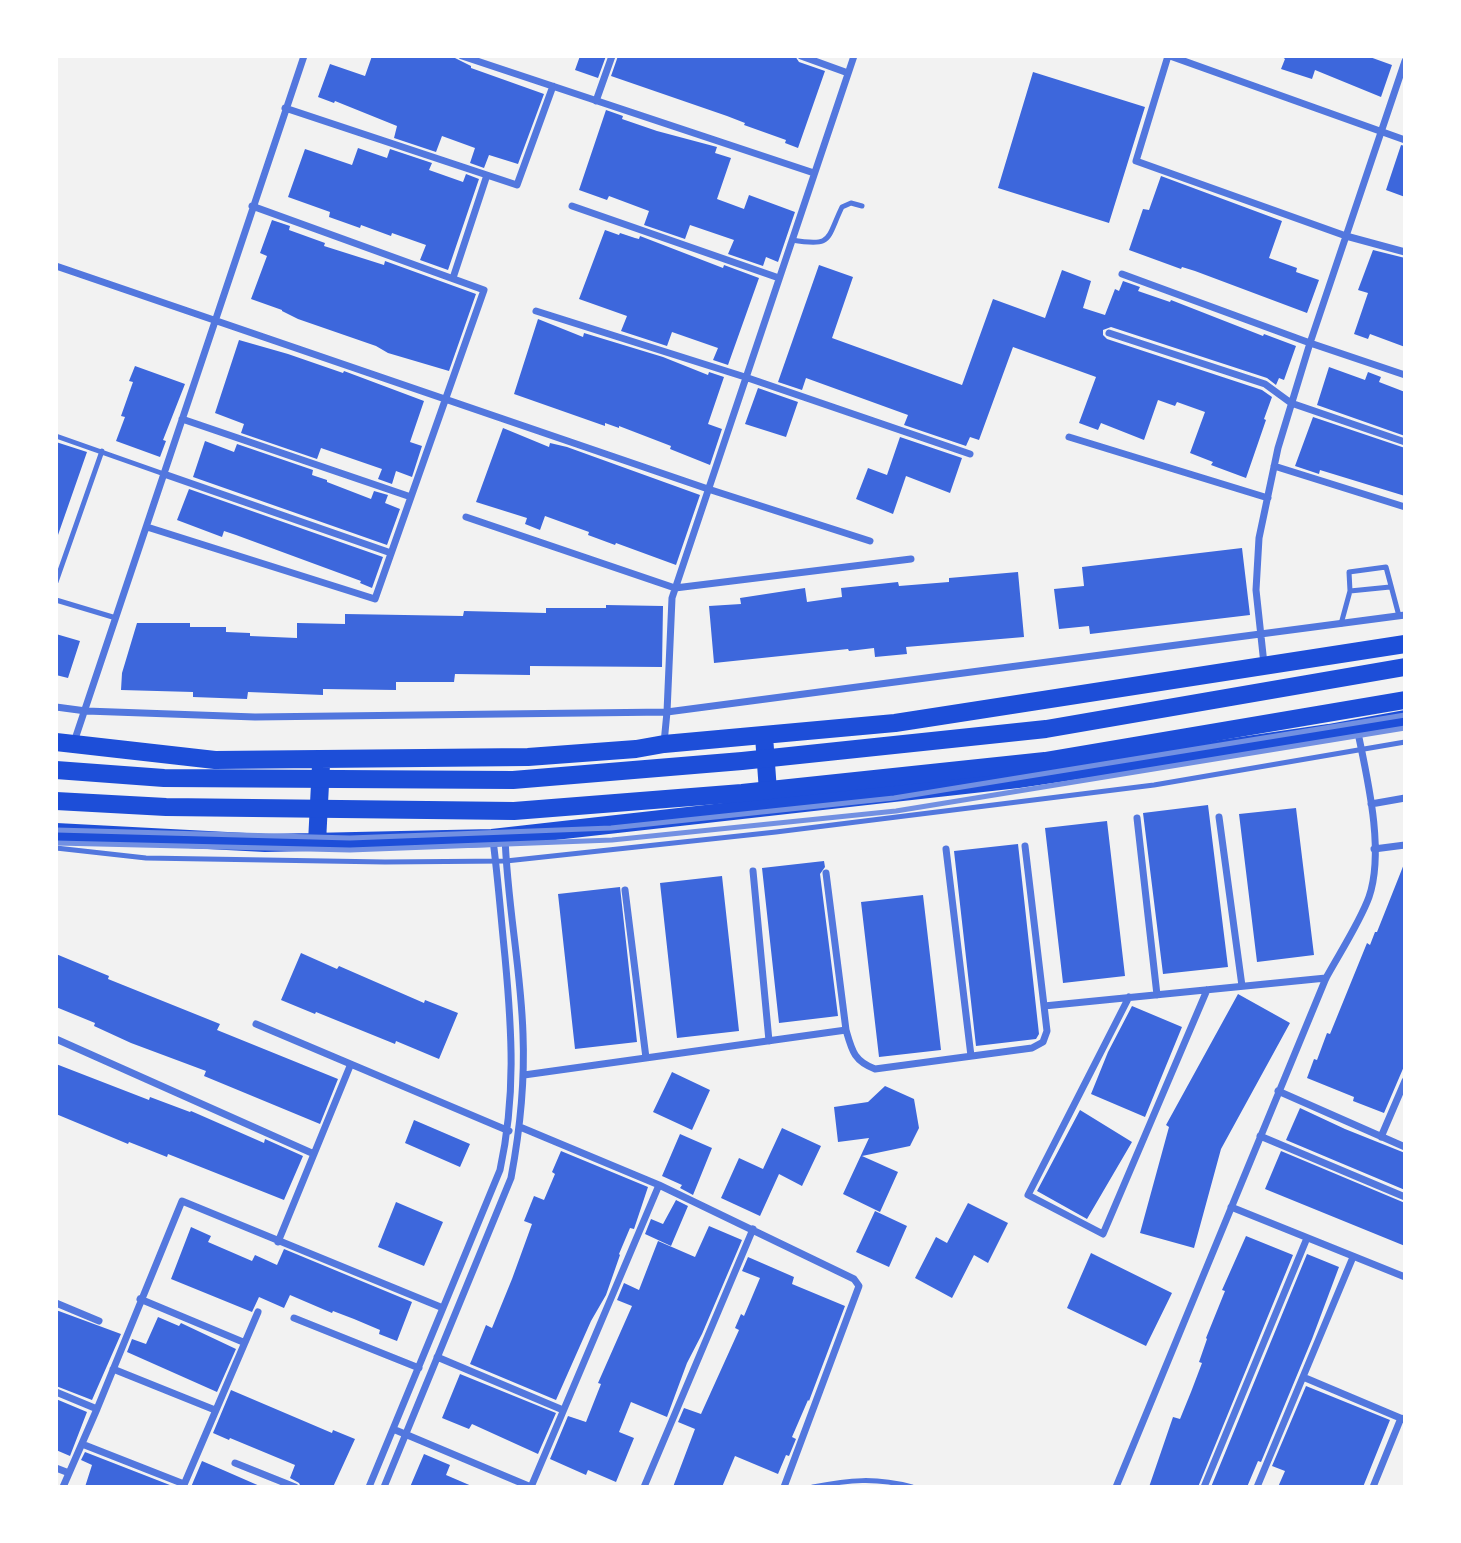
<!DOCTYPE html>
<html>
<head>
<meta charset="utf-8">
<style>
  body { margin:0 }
  #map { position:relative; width:1461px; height:1543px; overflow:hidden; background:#f2f2f2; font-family:"Exo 2",sans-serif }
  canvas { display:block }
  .frame { position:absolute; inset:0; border:58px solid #fff; pointer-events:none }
</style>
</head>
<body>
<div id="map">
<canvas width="1461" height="1543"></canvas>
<div class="frame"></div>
</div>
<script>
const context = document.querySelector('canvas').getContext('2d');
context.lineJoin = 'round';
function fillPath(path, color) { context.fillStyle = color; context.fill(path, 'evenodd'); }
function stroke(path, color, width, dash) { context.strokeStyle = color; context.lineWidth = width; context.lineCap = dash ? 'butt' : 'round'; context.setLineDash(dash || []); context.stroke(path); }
fillPath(new Path2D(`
  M372 56H451L471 66V68L544 94 518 164 489 155 484 168 470 163 475 148 442 136 436 152 394 138 397 126 335 101 334 103 318 97 330 64 365 76Z
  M580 56H606L598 78 575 70Z
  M618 56H795L799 62 825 71 798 148 785 143 786 140 744 125 745 123 727 116 611 76Z
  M1281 56H1367L1392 65 1381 97 1315 70 1312 79 1281 69 1285 59Z
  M1033 72 1145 107 1109 223 998 188Z
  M606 110 623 116 622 119 657 131 717 147 715 153 731 158 717 199 744 209 749 195 795 212 778 262 766 257 763 266 728 254 734 240 690 225 685 239 644 225 649 211 609 196 607 200 579 190Z
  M1401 145 1405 146V197L1386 190Z
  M358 148 387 158 390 149 432 163 429 170 463 182 466 174 479 179 448 270 420 260 426 245 392 233 391 236 361 225 360 228 329 217 330 212 288 197 305 149 352 165Z
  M1161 176 1282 221 1269 258 1297 268 1296 272 1319 280 1307 313 1195 271 1182 267 1181 269 1129 250 1143 209 1149 210Z
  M272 220 290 226 289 230 325 243 324 246 384 265 385 261 476 294 449 371 388 353 376 346 298 319 282 311V310L251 299 267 256 260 253Z
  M605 230 619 235 620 233 635 238 639 239 640 236 723 268 724 265 759 278 728 365 713 360 718 348 672 332 667 346 621 331 627 316 579 299Z
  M1373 250 1405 258V347L1370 334 1368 339 1354 334 1368 293 1358 290Z
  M819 265 853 277 832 338 962 385 993 299 1045 318 1062 270 1091 281 1083 308 1105 315 1115 289 1119 291 1123 281 1140 287 1138 291 1170 302 1171 300 1263 336 1264 334 1296 346 1284 380 1279 378 1276 385 1267 378 1111 327 1103 330V335L1107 339 1262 390 1272 397 1264 419 1266 420 1246 478 1211 465 1213 462 1190 453 1205 412 1177 402 1175 406 1158 400 1144 440 1101 423 1098 430 1079 423 1096 377 1013 347 979 440 970 437 966 446 904 425 908 415 806 378 802 390 778 382Z
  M538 319 583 337 584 333 663 357 708 375 709 372 724 377 708 424 722 429 710 465 670 449 671 446 619 426V428L605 423V426L514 394Z
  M239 340 288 354 343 373 344 371 424 401 410 442 422 446 412 477 396 471 392 484 378 479 382 469 321 448 317 459 241 433 244 424 215 413Z
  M135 366 185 384 163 440 166 441 160 457 116 441 125 417 121 416 133 382 129 381Z
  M1329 367 1365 380 1368 372 1381 377 1379 382 1405 392V436L1317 405Z
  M758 388 798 402 786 437 745 424Z
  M1313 417 1405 448V496L1320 470 1319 474 1295 466Z
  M503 428 549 447 550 443 567 447 700 495 676 565 616 543 615 545 588 535 589 532 545 516 540 530 525 524 527 518 476 502Z
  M900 437 962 458 950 493 906 476 893 514 856 499 868 468 887 475Z
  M205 441 234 452 237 444 313 470 312 475 327 480V482L371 499 374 491 388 495 385 503 400 509 387 545 193 477Z
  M56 442 87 452 58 535 56 534Z
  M189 489 383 557 372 588 360 583 361 581 236 535 224 531 222 537 177 520Z
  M1242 548 1250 615 1090 634 1089 626 1059 629 1054 589 1084 586 1082 567Z
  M1018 572 1024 637 906 647 907 654 875 657 874 648 849 651 848 649 714 663 709 606 741 604 740 598 805 588 807 602 842 597 841 588 898 582 899 586 949 582V578Z
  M606 605 663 606 662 667 530 666V675L455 674 454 682H396V690L323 689V695L248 692 247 699 193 697V692L121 690 122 673 137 623H190V627H226V632L250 633V636L297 638V623L345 624V614L463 616 464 611 546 613V608H606Z
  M56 634 80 641 68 678 56 675Z
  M1208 805 1228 967 1163 974 1143 813Z
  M1296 808 1314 955 1257 962 1239 814Z
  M1107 821 1125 976 1063 983 1045 828Z
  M1018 844 1039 1034 1036 1039 976 1046 954 851Z
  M824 861 825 867 820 874 838 1016 779 1023 762 868Z
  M1404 864 1405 1064 1384 1113 1353 1101 1354 1097 1307 1078 1314 1059 1317 1060 1327 1033 1330 1034 1367 943 1370 945 1375 932H1377Z
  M722 876 739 1031 677 1038 660 883Z
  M620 887 637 1042 575 1049 558 894Z
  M923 895 941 1050 879 1057 861 902Z
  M301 953 337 969 339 966 424 1003 425 1000 458 1013 439 1059 396 1041 395 1044 316 1012 315 1014 281 1000Z
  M56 954 109 976 108 979 220 1024 217 1030 338 1079 320 1124 204 1076 206 1071 131 1043 94 1026 95 1023 56 1007Z
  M1238 994 1290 1023 1221 1149 1194 1248 1140 1233 1169 1127 1166 1125Z
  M1132 1006 1182 1027 1145 1117 1091 1094 1108 1052Z
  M56 1064 149 1100 150 1097 190 1112 191 1111 264 1143 265 1139 303 1156 284 1200 168 1154 167 1157 129 1142 128 1144 56 1114Z
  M672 1072 710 1090 692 1130 653 1112Z
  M885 1086 914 1099 919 1128 910 1146 862 1156 898 1172 880 1212 843 1194 869 1138 838 1142 834 1107 868 1102Z
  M1300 1108 1345 1129 1405 1153V1190L1286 1140Z
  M1080 1110 1132 1142 1087 1219 1037 1191Z
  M414 1120 470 1144 460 1167 405 1143Z
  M782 1128 821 1146 802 1186 779 1174 760 1216 721 1198 739 1158 763 1169Z
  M680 1134 712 1148 693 1195 680 1188 682 1185 662 1176Z
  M561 1151 648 1187 634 1229 630 1228 619 1254 620 1255 606 1295 591 1321 556 1400 470 1364 486 1325 492 1328 512 1279 532 1224 524 1221 534 1196 544 1200 555 1174 552 1172Z
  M1281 1151 1405 1203V1246L1265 1189Z
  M676 1200 688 1206 671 1246 645 1234 651 1219 663 1224Z
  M396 1202 443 1222 424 1266 378 1247Z
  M968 1203 1008 1223 988 1263 974 1255 952 1298 915 1278 936 1237 947 1243Z
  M875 1211 907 1226 889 1267 856 1252Z
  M709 1226 742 1240 702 1334 687 1363 667 1417 631 1402 619 1432 634 1438 616 1482 588 1470 586 1475 550 1459 568 1416 586 1422 601 1384 598 1383 632 1306 617 1300 624 1283 639 1290 658 1241 695 1257Z
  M191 1227 211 1236 208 1242 252 1261 255 1255 277 1265 284 1249 412 1302 397 1341 379 1334 380 1330 354 1319 333 1311 332 1313 290 1295 284 1308 259 1297 252 1312 171 1279Z
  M1246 1236 1293 1255 1198 1487H1149L1173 1417 1180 1419 1191 1392 1202 1363 1199 1362 1207 1339 1206 1338 1225 1291 1222 1290Z
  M1091 1253 1172 1293 1146 1346 1067 1308Z
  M1307 1254 1339 1267 1312 1339 1261 1462 1258 1461 1247 1487H1211Z
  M748 1257 794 1277 792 1284 845 1306 809 1401 808 1400 792 1437 796 1439 789 1456 786 1455 778 1474 735 1456 722 1487H673L695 1429 678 1422 684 1408 701 1414 739 1330 735 1328 741 1314 744 1316 760 1278 742 1271Z
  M56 1310 121 1334 92 1400 56 1386Z
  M158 1317 179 1326 181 1323 236 1349 217 1392 127 1352 132 1339 146 1344Z
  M460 1374 556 1413 538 1454 472 1424 469 1429 442 1418Z
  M1306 1386 1390 1420 1363 1487H1278L1285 1471 1272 1466Z
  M231 1390 332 1433 333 1430 355 1439 333 1487H301L299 1483 290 1478 295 1465 230 1438 229 1440 213 1433Z
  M56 1399 87 1412 70 1456 56 1450Z
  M85 1452 175 1487H85L92 1465 81 1460Z
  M424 1454 450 1465 446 1475 474 1487H410Z
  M202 1461 223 1470 262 1487H191Z`), '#3d67dc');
stroke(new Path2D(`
  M792 240C833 247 826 240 842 207L851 203 862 206
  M56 436 164 474
  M56 582 102 451
  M1350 591 1390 587
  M56 600 116 618
  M1341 624 1350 591 1349 572 1386 567 1399 616
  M56 848 146 858 385 862 506 861 776 832 1154 785 1405 742
  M813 1487C849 1480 875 1477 912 1487`), '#5277de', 5);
stroke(new Path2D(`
  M462 56 814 173
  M801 56 848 73
  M1168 56 1136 161 1346 236 1405 252
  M1170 56 1405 140
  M596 101 612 56
  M285 108 517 185 553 86
  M572 206 779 278
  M56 266 708 489 870 541
  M1122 274 1310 343 1405 375
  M453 278 487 175
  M536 311 745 377 970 454
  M1109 333 1265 384 1291 403 1405 442
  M182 419 411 497
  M1069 437 1268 498
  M1274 466 1405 507
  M164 474 391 553
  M466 517 675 588 911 559
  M147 527 375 599 484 290 252 206
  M1264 664 1256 590 1259 538 1278 448 1310 343 1405 61
  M56 707 86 711 255 717 667 712 1405 615
  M74 742 304 56
  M664 743 667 712 672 598 854 56
  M1371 804 1405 798
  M1219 817 1242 986
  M1137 818 1157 995
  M946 849 971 1056
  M1374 849 1405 845
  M753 871 769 1041
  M826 873 846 1030C852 1051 854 1061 875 1069L1032 1048 1043 1042 1047 1031 1025 846
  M625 890 646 1058
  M1129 997 1028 1195 1103 1234 1207 990
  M1044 1006 1326 978
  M256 1024 509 1131
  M56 1039 314 1154
  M524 1075 846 1030
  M1278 1091 1405 1147
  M520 1127 659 1185 854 1279 859 1286 784 1487
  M1260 1136 1405 1197
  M1381 1137 1405 1081
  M1231 1207 1405 1277
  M278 1242 350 1066
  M140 1299 243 1342
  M56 1303 99 1321
  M294 1318 419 1368
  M437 1357 563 1410
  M113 1369 215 1410
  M1303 1377 1405 1420
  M56 1392 97 1409
  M393 1429 531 1487
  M82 1444 184 1484
  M235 1463 295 1487
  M56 1468 69 1473
  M63 1487 97 1409 182 1201 443 1308
  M183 1487 258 1312
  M369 1487 500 1170C516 1096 512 1032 505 957 501 918 498 879 493 840
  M384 1487 511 1178C520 1130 525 1083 523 1034 521 968 507 903 505 836
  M531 1487 659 1185
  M644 1487 753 1229
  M1116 1487 1326 978C1339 954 1360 922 1369 897 1385 850 1367 777 1357 728
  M1204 1487 1307 1238
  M1257 1487 1353 1257
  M1373 1487 1401 1418`), '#5277de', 7);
stroke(new Path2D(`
  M764 736 769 805
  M56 742 215 760 528 757 636 749 664 744 895 723 1405 644
  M56 832 265 843 492 838 1018 779 1329 733 1405 719
  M317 842 321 765`), '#1d4ed8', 18);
stroke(new Path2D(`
  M56 770 164 778 513 780 742 761 1046 729 1405 667
  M56 801 166 807 514 811 742 793 1045 761 1405 700`), '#1d4ed8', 18);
stroke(new Path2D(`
  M56 830 350 838 611 828 894 798 1405 715
  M56 843 350 850 612 840 896 811 1405 728`), '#7290e2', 5);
</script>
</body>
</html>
